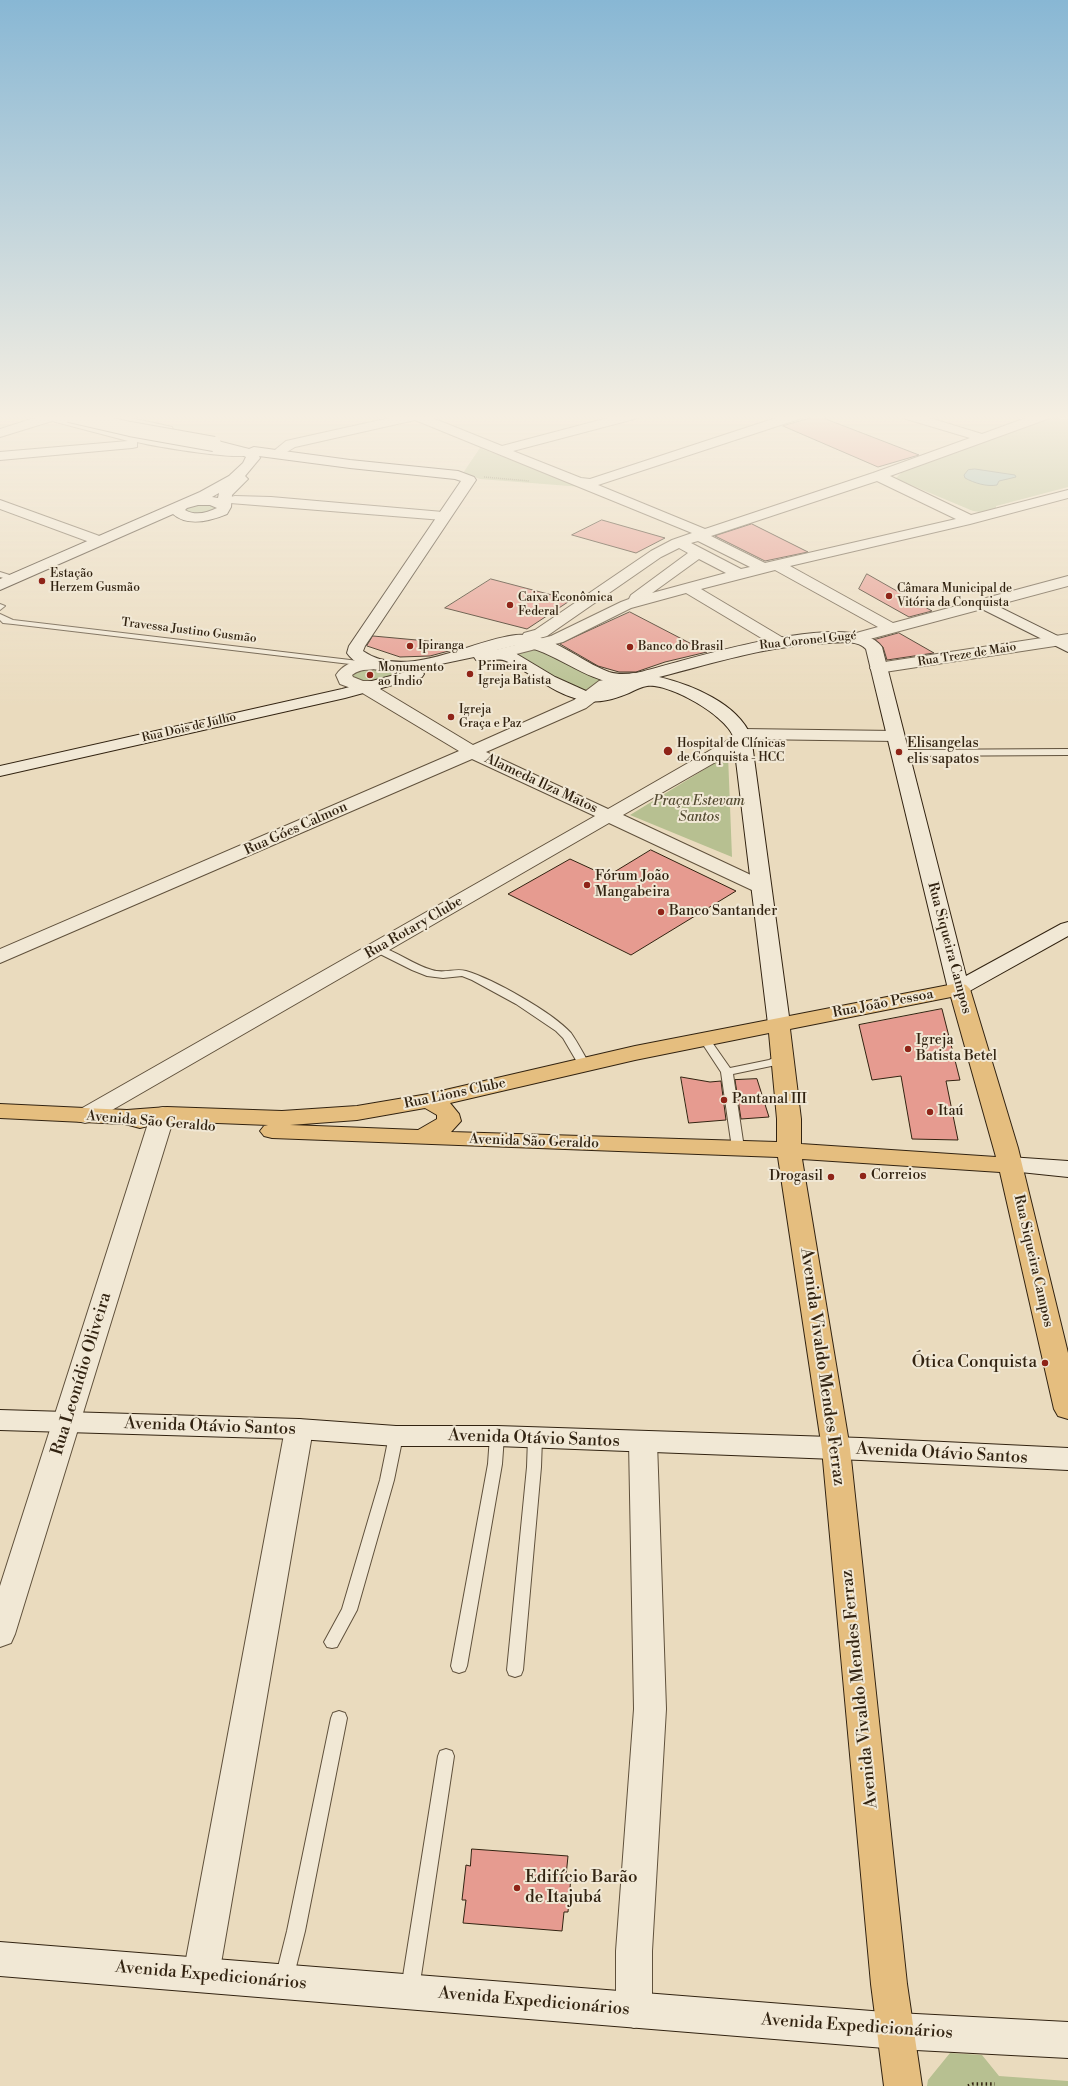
<!DOCTYPE html>
<html>
<head>
<meta charset="utf-8">
<style>
  body { margin:0 }
  canvas { display:block; background:#eadbbe }
</style>
</head>
<body>
<canvas width="1068" height="2086"></canvas>
<script>
const context = document.querySelector('canvas').getContext('2d');
context.lineJoin = 'round';
function fillPath(path, color) { context.fillStyle = color; context.fill(path, 'evenodd'); }
function stroke(path, color, width, dash) { context.strokeStyle = color; context.lineWidth = width; context.lineCap = dash ? 'butt' : 'round'; context.setLineDash(dash || []); context.stroke(path); }
function write(font, color, halo, rows, align = 'center') {
  context.font = font + ' "Libre Bodoni",serif'; context.lineWidth = 4; context.setLineDash([]); context.textBaseline = 'middle'; context.strokeStyle = halo; context.fillStyle = color; for (const [text, x, y, turn = 0] of rows) {
    context.save(); context.translate(x, y); context.rotate((+turn || 0) * Math.PI / 180); context.textAlign = isNaN(turn) ? turn : align; if (halo) context.strokeText(text, 0, 0); context.fillText(text, 0, 0); context.restore();
  }
}
fillPath(new Path2D(`
  M1054 418 1068 419V487L996 506V508L981 512 973 511 899 480 896 478 902 472 1042 421Z
  M480 448 582 487 480 479 463 473Z
  M211 501 222 511 188 516 181 505Z
  M544 646 610 678 589 696 513 657 517 652Z
  M356 666 390 670 392 675 391 678 368 686 344 674Z
  M728 755 732 857 630 815Z
  M950 2053 982 2055 999 2076 1068 2081V2086H927L928 2080Z`), '#b7c091');
const water = new Path2D(`
  M975 469 1015 475 1016 477 999 481 997 485C987 487 974 483 965 478L964 475 968 470Z`);
fillPath(water, '#98bbb5');
stroke(water, '#6f7e73', 1);
const building = new Path2D(`
  M818 416 919 455 878 467 783 426Z
  M602 520 665 538 636 553 572 535Z
  M752 524 808 552 765 561 715 536Z
  M867 574 932 611 909 617 859 589Z
  M491 579 571 600 527 629 445 608Z
  M630 612 707 652 665 662 636 672H619L598 666 560 644Z
  M899 633 934 653 887 660 883 647 874 640Z
  M373 636 460 644V648L430 656 400 657 367 646Z
  M651 850 736 891 631 955 508 894 570 859 607 876Z
  M942 1009 960 1080 946 1081 958 1140 912 1139 901 1076 872 1080 859 1025Z
  M681 1077 710 1082 721 1081 726 1120 689 1123Z
  M757 1079 769 1117 741 1119 735 1080Z
  M472 1849 568 1856 566 1876H571L568 1912H564L562 1931 463 1923 466 1900H462L466 1865 470 1866Z`);
fillPath(building, '#e69b90');
stroke(building, '#322311', 1);
const lane = new Path2D(`
  M0 572 16 577 17 579 13 581 0 577Z
  M0 604 5 606 0 610Z
  M0 614 13 620 367 662 371 664 367 666 13 624 3 623 0 620Z
  M1068 749V755L900 756 896 753 900 750Z
  M378 946C397 951 413 965 432 970 444 974 455 968 466 971 493 979 552 1012 571 1033 578 1043 584 1055 590 1065L588 1067H580L563 1038 556 1031 516 1004 472 980 462 976 443 978 427 976 412 970 374 951 373 949Z
  M705 1037 709 1038 730 1068 769 1060 782 1054 788 1057 776 1065 733 1074 744 1148 742 1151 738 1152 732 1148 721 1072 700 1040Z
  M396 1431 401 1432 403 1436 394 1480 357 1610 337 1647 332 1648 327 1647 324 1642 342 1609 380 1480 389 1436 391 1432Z
  M497 1431 502 1432 504 1436 502 1464 467 1666 465 1671 459 1673 453 1671 451 1666 488 1464 490 1436 492 1432Z
  M535 1433 540 1434 542 1438 541 1467 523 1670 521 1675 515 1677 509 1675 507 1670 527 1467 528 1438 530 1434Z
  M339 1711 345 1713 347 1718 305 1931 293 1979 290 1985 284 1988 278 1985 275 1979 287 1931 331 1718 333 1713Z
  M446 1749 452 1751 454 1756 419 1989 416 1995 410 1998 404 1995 401 1989 438 1756 440 1751Z`);
const street = new Path2D(`
  M40 415C68 415 94 426 121 431 163 441 206 446 249 449L256 453C249 463 153 446 137 442V447L132 448 0 460V452L128 441 52 421 0 437V429L41 416Z
  M95 415H118L172 427 173 430 167 434 97 418Z
  M403 415H425L502 446 619 415H640L638 418 513 451 581 478 590 479 785 415H804L802 418 598 485 705 529 873 473 970 438 903 418 901 415H920L982 434 1034 415H1052L1050 418 890 476 971 515 1068 490V498L970 524 790 566 893 623 1068 576V586L855 643 849 641 847 638 849 635 878 627 775 570 701 589 785 639 787 642 785 645H773L686 593 631 608 563 642 493 660 487 658 485 655 487 652 551 636 621 602 629 599 631 595 688 553 679 548 661 557 547 636 530 641 524 639 522 636 524 633 535 630 651 551 672 540 692 533 415 420 295 447 277 458 270 454 286 441ZM877 481 956 519 765 563 711 536ZM698 541 750 567 741 569 691 543ZM699 559 726 573 652 593Z
  M235 496 271 497 443 512 448 513 450 516 448 519 443 520 230 503 228 500 230 497Z
  M0 500 105 538 107 541 105 544H95L0 509Z
  M1068 634V644L878 673 872 671 870 668 872 665 878 663Z
  M363 660 383 662 385 665 383 668C372 671 362 667 352 675L353 677 363 681H383L385 685 380 689 473 745 574 700 599 681 634 673 640 675 642 678 640 681 611 689 586 708 486 752 608 809 735 736 733 734 736 730 742 729 895 731 901 732 904 736 901 740 895 741 751 739 749 743 623 815 768 883 771 887 768 891 761 893 754 891 609 823 93 1121 85 1123 77 1121 73 1116 77 1111 595 816 472 759 0 963V949L459 751 359 691 340 684 336 675C343 665 351 662 363 660Z
  M163 1107 171 1109 175 1114 15 1634 11 1643 0 1647V1586L151 1114 155 1109Z
  M299 1419 309 1422 313 1429 219 1975 214 1987 201 1992 188 1987 183 1975 285 1429 289 1422Z
  M643 1432 653 1435 657 1442 666 1709 652 1951V2010L647 2023 634 2028 621 2023 616 2010V1951L634 1709 629 1442 633 1435Z`);
const secondary = new Path2D(`
  M214 440 249 449 254 447 350 460 458 471 474 477 476 480 365 646 363 651C406 681 471 640 516 635 550 632 579 661 609 672 618 675 627 674 636 673 679 663 853 605 882 647L966 976 1061 924 1068 922V936L966 993 959 995 952 993 948 989 866 649C857 640 841 642 828 643 766 646 718 662 659 677 692 685 737 703 751 736L790 1024 787 1029 779 1031 771 1029 768 1024 733 736C725 715 669 683 647 686 641 687 635 690 629 693 614 699 599 704 582 700 553 694 532 673 506 661 497 657 486 663 476 660L474 657 417 669 422 671 424 674 422 677 345 698 0 776V766L342 689 413 670C393 673 360 672 347 653L349 646 461 481 455 479 350 468 259 456 260 458 245 476 248 479 232 495 231 507 227 514C210 521 188 527 173 514L0 590V579L200 492 229 476 243 463 246 457 238 453 209 447 208 444 209 441ZM219 493 218 498 212 497ZM198 505H210L217 508C207 513 195 516 185 510L187 508ZM517 645C555 650 583 681 622 684L603 691H586L555 677 515 653 497 650Z
  M983 599 1068 641V652L978 607 975 604 978 601Z
  M1009 1157 1068 1161V1177L1001 1170 997 1165 1001 1160Z
  M0 1410 299 1419 396 1426H497L861 1438 1068 1448V1470L861 1460 497 1446H396L299 1439 0 1430Z
  M0 1942 897 2013 1068 2022V2058L897 2049 0 1976Z`);
const primary = new Path2D(`
  M959 983 966 985 970 989 1018 1148 1068 1353V1419L1058 1416 1054 1409 1000 1172 802 1159 850 1449 907 1984 922 2086H884L871 1984 822 1449 778 1157 272 1138 264 1136 260 1131 264 1126 268 1125 167 1121 151 1122 148 1126 140 1128 125 1124 0 1118V1104L127 1110 167 1107 282 1111 357 1106 428 1094 635 1046ZM951 997 996 1157 801 1144V1119L790 1029ZM769 1033 777 1119V1142L451 1132 461 1121 459 1114 450 1103 635 1060ZM425 1108 437 1115V1119L418 1130 290 1125 357 1120Z`);
stroke(lane, '#60513c', 2);
stroke(street, '#60513c', 2);
stroke(secondary, '#322311', 2);
stroke(primary, '#322311', 2);
stroke(new Path2D(`
  M484 477 529 481`), '#322311', 1.5, [0.5, 1.5]);
stroke(new Path2D(`
  M968 2086 973 2084H995`), '#322311', 3.5, [1.5, 3]);
fillPath(lane, '#f1e8d5');
fillPath(street, '#f1e8d5');
fillPath(secondary, '#f1e8d5');
fillPath(primary, '#e5be7f');
const secondaryBridge = new Path2D(`
  M69 415 130 429 214 444`);
stroke(secondaryBridge, '#322311', 16, []);
stroke(secondaryBridge, '#f1e8d5', 14);
const sky = context.createLinearGradient(0, 0, 0, 707);
sky.addColorStop(0, '#88b7d4');
sky.addColorStop(0.59, '#f6efe2');
sky.addColorStop(1, '#f6efe200');
context.fillStyle = sky;
context.fillRect(0, 0, 1068, 707);
for (const [x, y, r, color] of [
  [42,581,4,"#8f2418"],
  [889,596,4,"#8f2418"],
  [510,605,4,"#8f2418"],
  [410,646,4,"#8f2418"],
  [630,647,4,"#8f2418"],
  [470,674,4,"#8f2418"],
  [370,675,4,"#8f2418"],
  [451,717,4,"#8f2418"],
  [668,751,5,"#8f2418"],
  [899,752,4,"#8f2418"],
  [587,885,4,"#8f2418"],
  [661,912,4,"#8f2418"],
  [908,1049,4,"#8f2418"],
  [724,1100,4,"#8f2418"],
  [930,1112,4,"#8f2418"],
  [863,1176,4,"#8f2418"],
  [831,1177,4,"#8f2418"],
  [1045,1363,4,"#8f2418"],
  [517,1888,4,"#8f2418"]
]) { const dot = new Path2D(); dot.arc(x, y, r, 0, 2 * Math.PI); context.fillStyle = color; context.fill(dot); stroke(dot, '#f1e8d5', 1.5); }
write('12px', '#322311', '#f1e8d5', [
  ["Estação",50,574],
  ["Herzem Gusmão",50,588],
  ["Câmara Municipal de",897,589],
  ["Vitória da Conquista",897,603],
  ["Caixa Econômica",518,598],
  ["Federal",518,612],
  ["Ipiranga",418,646],
  ["Banco do Brasil",638,647],
  ["Primeira",478,667],
  ["Igreja Batista",478,681],
  ["Monumento",378,668],
  ["ao Índio",378,682],
  ["Igreja",459,710],
  ["Graça e Paz",459,724],
  ["Hospital de Clínicas",677,744],
  ["de Conquista - HCC",677,758]
], 'left');
write('12px', '#322311', '#f1e8d5', [
  ["Travessa Justino Gusmão",189,631,7],
  ["Rua Coronel Gugé",808,641,-6],
  ["Rua Treze de Maio",967,655,-9],
  ["Rua Dois de Julho",189,728,-13]
]);
write('14px', '#322311', '#f1e8d5', [
  ["Elisangelas",907,744],
  ["elis sapatos",907,760],
  ["Fórum João",595,877],
  ["Mangabeira",595,893],
  ["Banco Santander",669,912],
  ["Igreja",916,1041],
  ["Batista Betel",916,1057],
  ["Pantanal III",732,1100],
  ["Itaú",938,1112],
  ["Correios",871,1176],
  ["Drogasil",823,1177,"right"]
], 'left');
write('14px', '#322311', '#f1e8d5', [
  ["Alameda Ilza Matos",541,784,25],
  ["Rua Góes Calmon",296,829,-24],
  ["Rua Rotary Clube",414,928,-30],
  ["Rua Siqueira Campos",949,948,75],
  ["Rua João Pessoa",883,1004,-11],
  ["Rua Lions Clube",455,1094,-12],
  ["Avenida São Geraldo",151,1122,5],
  ["Avenida São Geraldo",534,1142,2],
  ["Rua Siqueira Campos",1033,1261,77]
]);
write('italic 14px', '#534a31', '#f1e8d5', [
  ["Praça Estevam",699,802],
  ["Santos",699,818]
]);
write('17px', '#322311', '#f1e8d5', [
  ["Ótica Conquista",1037,1363],
  ["Edifício Barão",525,1878,"left"],
  ["de Itajubá",525,1898,"left"]
], 'right');
write('17px', '#322311', '#f1e8d5', [
  ["Avenida Vivaldo Mendes Ferraz",822,1367,82],
  ["Rua Leonídio Oliveira",82,1374,-73],
  ["Avenida Otávio Santos",210,1427,2],
  ["Avenida Otávio Santos",534,1439,2],
  ["Avenida Otávio Santos",942,1454,3],
  ["Avenida Vivaldo Mendes Ferraz",860,1689,-96],
  ["Avenida Expedicionários",211,1976,5],
  ["Avenida Expedicionários",534,2002,5],
  ["Avenida Expedicionários",857,2027,4]
]);
</script>
</body>
</html>
